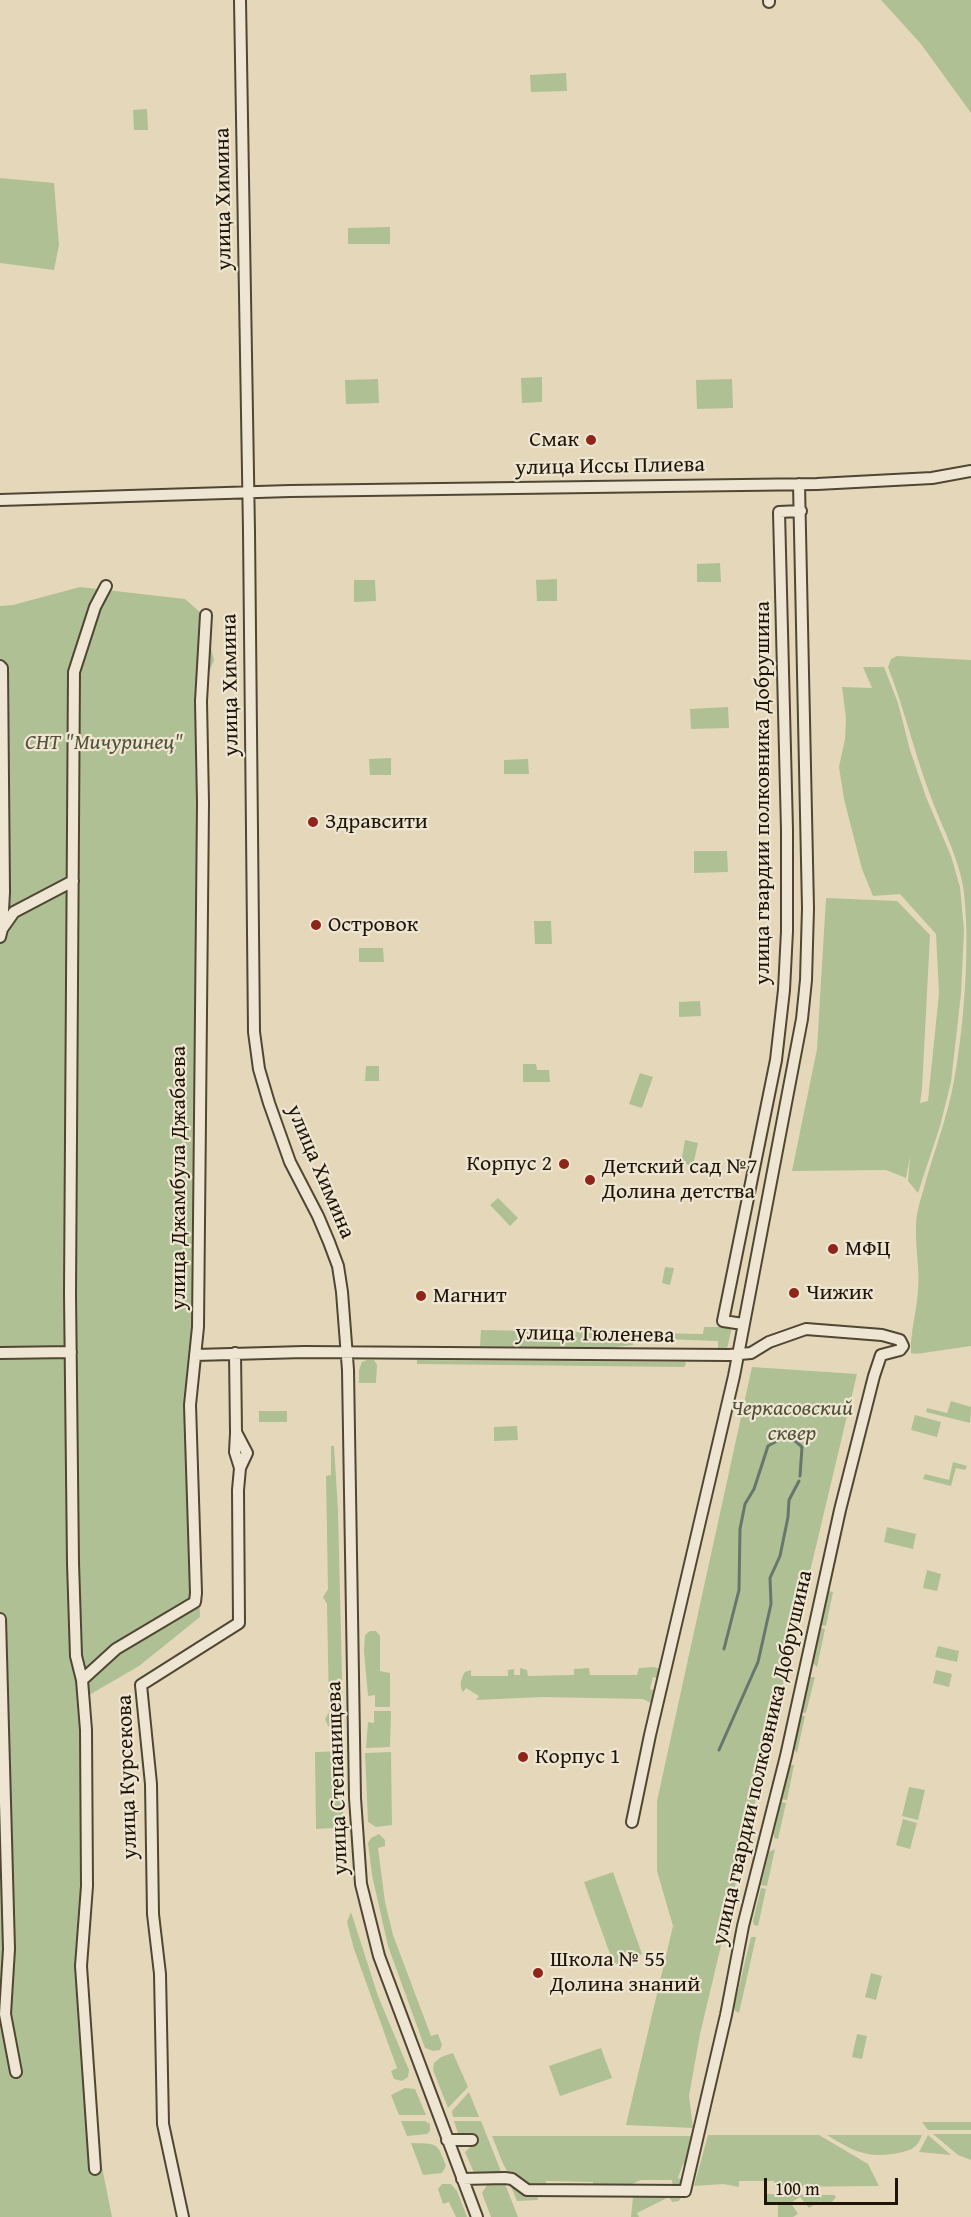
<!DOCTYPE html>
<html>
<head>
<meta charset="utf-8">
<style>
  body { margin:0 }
  #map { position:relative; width:971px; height:2217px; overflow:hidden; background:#e5d8ba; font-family:"Gentium Book Plus",serif }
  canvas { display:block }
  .scale { position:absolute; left:764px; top:2178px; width:134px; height:27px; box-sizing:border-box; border:3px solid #1f1506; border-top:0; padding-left:8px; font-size:18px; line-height:21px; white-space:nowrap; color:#1f1506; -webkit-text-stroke:4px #eee6d2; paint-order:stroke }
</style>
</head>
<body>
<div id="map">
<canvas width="971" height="2217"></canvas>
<div class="scale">100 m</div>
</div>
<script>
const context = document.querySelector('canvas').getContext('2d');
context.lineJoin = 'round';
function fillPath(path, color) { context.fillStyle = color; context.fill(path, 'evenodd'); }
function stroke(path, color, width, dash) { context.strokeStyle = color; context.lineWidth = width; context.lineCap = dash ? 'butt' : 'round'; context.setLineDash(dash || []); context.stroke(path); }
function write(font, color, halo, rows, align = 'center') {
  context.font = font + ' "Gentium Book Plus",serif'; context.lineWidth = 4.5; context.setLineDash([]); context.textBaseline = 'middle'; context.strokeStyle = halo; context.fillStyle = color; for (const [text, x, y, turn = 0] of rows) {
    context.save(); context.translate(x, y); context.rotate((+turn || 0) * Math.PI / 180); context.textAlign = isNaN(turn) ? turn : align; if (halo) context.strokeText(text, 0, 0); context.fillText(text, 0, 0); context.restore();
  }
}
fillPath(new Path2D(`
  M881 0H971V113L921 44Z
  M566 73 567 91 531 92 530 75Z
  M147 109 148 130H134L133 110Z
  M0 178 54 183 59 245 54 270 0 263Z
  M390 227V244H348V228Z
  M542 377V402L522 403 521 378Z
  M378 379 379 403 346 404 345 380Z
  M732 379 733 408 697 409 696 380Z
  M720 563 721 582H697V564Z
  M557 579V601H537L536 580Z
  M354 580H375L376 601 354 602Z
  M80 587 185 599 202 614 214 660 208 675 204 1221 195 1404 196 1508 200 1617 139 1666 84 1698 85 1940 95 2110 101 2162 112 2217H0V606L13 605Z
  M897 656 971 660V1346L916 1354 911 1353C910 1331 917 1311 918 1290 920 1268 915 1247 916 1226 916 1216 919 1204 922 1195 932 1156 947 1120 954 1081 964 1026 971 941 963 886 957 853 940 823 929 792 914 751 904 708 888 667L891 659Z
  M863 667H884L898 703 910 750 926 797 951 856 960 887 964 930 961 994 951 1082 940 1126 918 1193 908 1181 910 1156 906 1178 886 1170 792 1171 817 1049 826 898 897 901 930 935 922 1089 920 1103 928 1101 939 993 936 934 900 894 873 896 862 869 844 799 839 767 845 739 846 718 842 687 872 688Z
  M728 707 729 728 691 729 690 709Z
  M391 758V775H370L369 759Z
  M528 759 529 774H504V760Z
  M694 851H727L728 872 694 873Z
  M534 921H551L552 944H535Z
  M359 948H383L384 962H359Z
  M700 1001 701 1016 679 1017V1002Z
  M523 1064H536L537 1070H549L550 1082H523Z
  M366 1066H379V1081H365Z
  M640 1073 653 1077 642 1108 629 1104Z
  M685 1140 698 1143 693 1166 681 1163Z
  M498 1198 518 1218 510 1226 490 1205Z
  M665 1267 674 1268 670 1285 662 1283Z
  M704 1327H732L727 1349 718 1350V1341L634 1338 633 1345 607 1348 480 1346 481 1330 703 1334Z
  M367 1360H374L377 1365 376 1383H359V1370L362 1362Z
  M417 1360 685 1362 686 1364 684 1367 417 1364Z
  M752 1367 857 1374 700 2034 689 2096 693 2128 626 2125 673 1926 657 1871V1801Z
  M951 1401 971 1407 970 1423 926 1412 927 1408 947 1413Z
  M259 1411H287V1422H259Z
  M915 1415 941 1422 937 1437 911 1430Z
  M517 1426 518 1440 494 1441V1427Z
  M331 1446H334L338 1511 343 1718 337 1726 333 1728 328 1726 325 1719 329 1712 327 1604 323 1597 328 1589 326 1476 331 1475Z
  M953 1462 967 1466 965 1470 956 1468 951 1486 923 1479 925 1474 949 1480Z
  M887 1527 916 1534 913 1549 884 1542Z
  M927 1570 941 1574 937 1591 923 1588Z
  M829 1591 833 1592 826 1626 821 1625Z
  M821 1628 825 1629 817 1667 812 1662Z
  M370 1631H376L380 1636V1671L390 1673V1707H375V1695L368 1696 364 1651 365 1635Z
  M938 1646 959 1651 957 1662 935 1657Z
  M654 1667 660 1669 661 1673 657 1678 653 1677 650 1689 657 1692 651 1703 643 1699 543 1697 476 1700 479 1696 466 1688 463 1692C459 1686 461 1678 465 1672L471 1670V1676H508V1670L514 1669V1675H520V1668L527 1670 528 1676 574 1675V1669L589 1668 590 1675H637L639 1668Z
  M936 1670 952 1674 949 1687 933 1683Z
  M810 1677H815L806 1713 801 1712Z
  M374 1711H391L390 1747 366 1748 368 1722 374 1723Z
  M801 1716H805L797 1753 793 1748Z
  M343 1751V1824L335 1828 316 1829 315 1752Z
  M391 1752 392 1825 376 1827 368 1822 365 1753Z
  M791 1765H794L787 1800 781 1799 789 1767Z
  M909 1787 925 1790 918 1820 902 1816Z
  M781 1802 786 1803 778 1839 774 1838V1833Z
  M903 1819 917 1823 910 1849 896 1845Z
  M379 1834 385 1840V1846L378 1848 385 1902 393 1935 431 2036 438 2034 442 2045 440 2050 433 2051 425 2048 388 1946 372 1875 368 1843 371 1838Z
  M775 1849 767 1886 761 1885 769 1852Z
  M613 1872 642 1954 614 1965 584 1882Z
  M761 1888 766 1889 758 1926 754 1925 753 1921Z
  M351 1912 378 1996 409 2070 408 2077 402 2081 394 2079 391 2071 397 2068 354 1949 347 1922Z
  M751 1937H756L739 2013 735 2011 734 2007Z
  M871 1973 882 1976 876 2000 865 1997Z
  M857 2034 867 2036 862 2059 852 2057Z
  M601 2048 612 2078 560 2096 549 2066Z
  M453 2053 468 2087 448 2108 433 2070 434 2063 441 2057Z
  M405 2088 415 2089 426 2115H399L391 2095Z
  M469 2092 479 2117H453L452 2111Z
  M401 2121H425L430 2124V2131L427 2134 407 2136Z
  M454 2121H481L502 2174 481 2176 474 2173 465 2152 475 2142 458 2133Z
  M922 2122H971V2130H928Z
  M933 2134H971V2160L958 2155Z
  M708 2135H819L868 2164 879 2186 774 2187V2181H739V2187L723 2184 694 2186Z
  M827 2135H922C917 2148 912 2150 898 2153 867 2159 853 2151 827 2135Z
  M928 2135 951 2155 919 2152Z
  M492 2136H695L688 2164H683L678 2178 684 2180 681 2186 673 2188 672 2180H641L630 2185 593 2187V2182L546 2181 545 2187C506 2187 505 2167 492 2136Z
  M411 2143C437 2144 437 2141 446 2166L442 2173 423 2175Z
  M442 2184H451L457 2191 467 2217H456L449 2202 443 2204 438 2189Z
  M499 2184H505L518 2217H491L482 2193 487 2185Z
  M510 2184 522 2193 537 2194 538 2200 517 2201Z
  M765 2194 834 2195 836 2197 833 2201 823 2205 821 2201 809 2208 800 2197 791 2203 798 2214 793 2217H778V2204H765Z
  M637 2195H682L679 2201 672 2202 669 2197 637 2213 639 2217H631L633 2197Z`), '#afc094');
stroke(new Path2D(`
  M724 1649 739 1590 740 1529 745 1504 754 1489 768 1446 784 1437 794 1440 802 1447 800 1476
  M719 1750 758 1662 771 1604 770 1578 780 1556 788 1517 789 1500 799 1481`), '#66776d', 3);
const minor = new Path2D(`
  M240 0 249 531 254 1032 259 1069 269 1103 290 1162 318 1216 329 1242 338 1266 342 1292 348 1370 355 1798 361 1884 379 1956 477 2217
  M769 0V2
  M0 500 290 491 817 484 932 478 971 471
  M0 666 2 668 4 892 2 929
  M0 937 2 929 14 912 73 881
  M743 1324 723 1321 776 1060 784 990 787 931V830L779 512 801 511
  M0 1353 71 1352
  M195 1355 304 1352 729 1355 751 1353 769 1342 806 1329 882 1335 900 1340 903 1346 900 1350 881 1355 874 1376 840 1510 786 1756 743 1926 726 2015 685 2191 527 2190 512 2179 505 2178 462 2179
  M236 1433 235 1452 240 1468
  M0 1619 9 1949 5 2014 16 2072
  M82 1680 116 1649 195 1602 196 1593 190 1405 198 1327 203 803 201 701 206 615
  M632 1822 650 1735 734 1376 802 1019 806 980 808 908 799 484
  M447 2140H472
  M95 2169 81 1966 87 1886 86 1730 82 1680 76 1656 73 1563 70 1293 74 672 95 607 106 586
  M183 2217 163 2124 160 1974 153 1914 151 1784 141 1685 239 1623 238 1490 240 1468 247 1453 236 1432 235 1353`);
stroke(minor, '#504633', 14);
stroke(minor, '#eee6d2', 10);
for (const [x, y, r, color] of [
  [591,440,6,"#8f2418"],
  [313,822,6,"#8f2418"],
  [316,925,6,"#8f2418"],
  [564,1164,6,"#8f2418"],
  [590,1180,6,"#8f2418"],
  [833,1249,6,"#8f2418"],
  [794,1293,6,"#8f2418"],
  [421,1296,6,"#8f2418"],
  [523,1757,6,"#8f2418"],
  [538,1973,6,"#8f2418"]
]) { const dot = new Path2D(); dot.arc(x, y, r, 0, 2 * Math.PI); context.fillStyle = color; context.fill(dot); stroke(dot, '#eee6d2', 2); }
write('22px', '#1f1506', '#eee6d2', [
  ["улица Химина",224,199,-91],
  ["улица Иссы Плиева",610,467,-1],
  ["улица Химина",231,685,-91],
  ["улица гвардии полковника Добрушина",763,793,-90],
  ["улица Химина",320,1172,67],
  ["улица Джамбула Джабаева",179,1178,-90],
  ["улица Тюленева",595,1335,1],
  ["улица гвардии полковника Добрушина",763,1758,-77],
  ["улица Курсекова",128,1777,-92],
  ["улица Степанищева",338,1778,-92]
]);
write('22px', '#1f1506', '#eee6d2', [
  ["Смак",579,440,"right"],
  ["Здравсити",325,822],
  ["Островок",328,925],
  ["Корпус 2",552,1164,"right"],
  ["Детский сад №7",602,1167],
  ["Долина детства",602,1192],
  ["МФЦ",845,1249],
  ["Чижик",806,1293],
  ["Магнит",433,1296],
  ["Корпус 1",535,1757],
  ["Школа № 55",550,1960],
  ["Долина знаний",550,1985]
], 'left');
write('italic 22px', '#515138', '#eee6d2', [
  ["СНТ \"Мичуринец\"",104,743],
  ["Черкасовский",792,1409],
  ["сквер",792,1434]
]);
</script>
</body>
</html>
